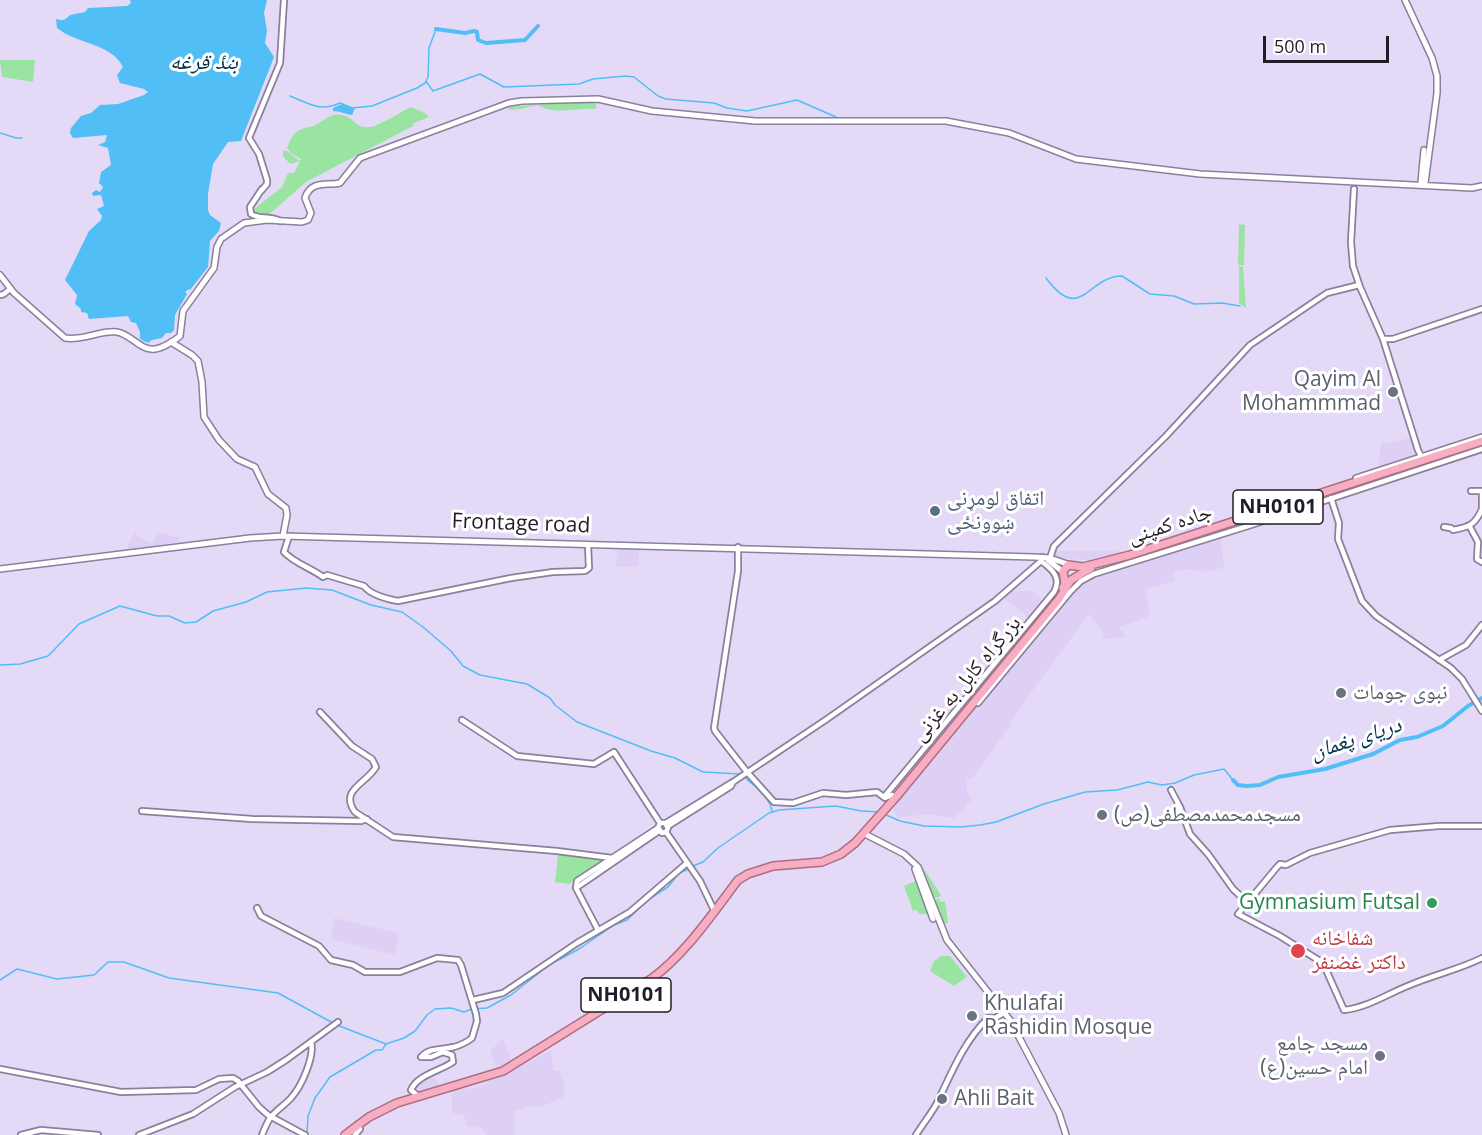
<!DOCTYPE html>
<html>
<head>
<meta charset="utf-8">
<style>
  body { margin:0 }
  #map { position:relative; width:1482px; height:1135px; overflow:hidden; background:#e5d9f8; font-family:"Open Sans",sans-serif }
  canvas { display:block }
  .scale { position:absolute; left:1263px; top:36px; width:126px; height:27px; box-sizing:border-box; border:3px solid #211c27; border-top:0; padding-left:8px; font-size:18px; line-height:21px; white-space:nowrap; color:#211c27; -webkit-text-stroke:4px #fff; paint-order:stroke }
</style>
</head>
<body>
<div id="map">
<canvas width="1482" height="1135"></canvas>
<div class="scale">500 m</div>
</div>
<script>
const context = document.querySelector('canvas').getContext('2d');
context.lineJoin = 'round';
function fillPath(path, color) { context.fillStyle = color; context.fill(path, 'evenodd'); }
function stroke(path, color, width, dash) { context.strokeStyle = color; context.lineWidth = width; context.lineCap = dash ? 'butt' : 'round'; context.setLineDash(dash || []); context.stroke(path); }
function write(font, color, halo, rows, align = 'center') {
  context.font = font + ' "Open Sans","Noto Naskh Arabic",sans-serif'; context.lineWidth = 6; context.setLineDash([]); context.textBaseline = 'middle'; context.strokeStyle = halo; context.fillStyle = color; for (const [text, x, y, turn = 0] of rows) {
    context.save(); context.translate(x, y); context.rotate((+turn || 0) * Math.PI / 180); context.textAlign = isNaN(turn) ? turn : align; if (halo) context.strokeText(text, 0, 0); context.fillText(text, 0, 0); context.restore();
  }
}
fillPath(new Path2D(`
  M1412 437 1418 457 1378 470 1381 443 1396 442Z
  M136 532 137 536 152 544 158 533 179 537V542L127 550 128 544Z
  M1220 533 1224 568 1200 572 1189 569 1174 572 1175 581 1146 589 1150 616 1119 627 1126 637 1102 639 1104 634 1089 614 1009 723 1010 726 972 779H967V791L972 801 967 803 965 809 953 818 926 814 897 818 892 806 1072 592 1095 572 1145 561Z
  M618 547 639 550V566L615 567Z
  M1053 551H1118L1119 554 1087 560 1069 559 1052 556Z
  M1011 591H1032L1043 601 1029 618 1003 597Z
  M334 918 399 933 395 955 331 939Z
  M503 1039 512 1061 498 1069 492 1059 491 1050Z
  M551 1051 553 1070 560 1071 565 1087 563 1097 541 1107H526L515 1111 514 1135H487L482 1128 467 1126 464 1115 452 1113V1090L476 1088Z
  M431 1074 442 1088 416 1096 412 1086Z`), '#decff5');
fillPath(new Path2D(`
  M0 60H35L33 82 2 77Z
  M589 101 596 104V109C578 107 555 116 538 105L521 109 509 110 508 107Z
  M411 107 425 113 429 117 414 123 413 126 306 182 267 216 257 215 253 213V210L282 187 288 173H294L300 161 290 164 283 156V151H287L300 161 301 159 292 154 287 148C289 144 290 139 293 136 299 128 305 128 313 126 324 122 329 112 342 115 355 117 354 129 370 127 379 126 401 112 411 107Z
  M1239 224 1245 225 1244 265H1238Z
  M1239 266 1243 267 1246 308 1239 303Z
  M558 854 599 859 601 862 569 884 555 882Z
  M922 866 941 895 940 897 933 898Z
  M916 881 927 913V914H919L917 910 913 911 904 886Z
  M939 898 940 902 945 901 948 923 943 924 934 901Z
  M941 956H950L967 977 954 986 930 971 934 961Z`), '#9ae4a2');
fillPath(new Path2D(`
  M130 0H267L264 13 267 31 265 43 274 57 241 141 228 142 213 164 208 194V210L210 215 221 223 219 231 210 241 208 267 190 290 189 289 185 292 187 294 175 315 174 330 171 333H166L162 338 152 340 148 343 140 339V332L136 323 131 322 128 316 89 319 87 313 81 312V309L75 304 77 295 65 280 89 231 101 220 102 216 97 209 104 206 101 195 93 196 92 193 96 190 100 192 103 187 99 183 101 172 111 165 108 148 98 145 105 142 107 135 73 138 70 133 71 128 81 116 91 113 100 105 118 104 144 95 148 92 144 89 120 83 117 75 123 67C111 43 76 44 57 28L56 19C64 21 65 20 70 15L85 12 88 8 127 6 131 3Z
  M342 104 355 108 352 115C345 114 340 111 333 111V108Z`), '#51bef5');
stroke(new Path2D(`
  M426 81 433 91 480 74 504 87 579 84 593 79 625 76 634 77 658 96 666 99 714 103 727 108 747 111 797 100 836 117
  M290 96C310 104 320 112 340 103L352 108 372 106 417 88 425 83 428 77 429 48 436 29
  M0 133 16 138H22
  M1046 278C1081 325 1087 276 1122 276L1150 294 1174 296 1194 304 1222 303 1240 306
  M0 665 20 664 48 656 79 624 120 606 157 616H169L185 623 196 622 213 611 246 602 267 592 306 588 332 590 371 605 402 612 423 627 451 651 463 666 480 675 527 684 550 698 555 705 577 722 651 751 675 758 703 772 740 774
  M744 777C756 787 769 795 772 811
  M884 814 900 821 924 826 961 827 980 825 996 822 1044 804 1085 792 1117 790 1148 782 1162 785 1175 783 1194 775 1224 769 1233 780
  M693 866 703 862 718 848 769 813 779 810 836 806 861 811 879 812
  M0 980 17 969 57 979 94 975 108 962H124L169 978 278 993 333 1023
  M337 1025 386 1044
  M307 1134 308 1116 315 1098 330 1077 376 1050H382L386 1044 404 1038 415 1031 427 1015 435 1009 451 1008 464 1012 472 1009 487 1008 511 995 549 965 579 949 614 925 627 920 649 899 668 887 679 873 689 869`), '#51bef5', 1.5);
stroke(new Path2D(`
  M436 29 465 33 474 31 477 32 478 40 486 43 525 40 538 26
  M1233 780 1238 785 1246 786 1260 785 1278 777 1325 769 1373 754 1400 740 1417 737 1443 726 1468 706 1482 698`), '#51bef5', 4);
const tertiary = new Path2D(`
  M262 189 250 207 251 214C260 220 270 215 280 221
  M1354 189 1351 242 1353 266 1360 287 1383 339 1418 450 1422 458
  M261 191 267 184V180L259 154 249 138 280 63 284 0
  M0 295 4 294 10 289
  M1383 339H1393L1482 309
  M1356 478 1482 437
  M1471 491H1482V508
  M1331 498 1339 523 1338 539 1362 601 1376 616 1451 668 1462 679 1482 711
  M1444 527 1451 528 1453 530C1469 527 1475 525 1482 509
  M1470 527 1478 542 1477 559 1482 562
  M289 536 284 552C294 563 311 568 323 577L327 575 364 586C371 595 387 599 398 601L511 578 553 572 585 571 589 568 588 545
  M738 547V571L714 728 715 731 747 772 774 802 793 803 823 793 846 795 877 792 885 798 892 795
  M1050 558 1054 546 1166 436 1250 345 1327 293 1359 285
  M1439 660 1466 645 1482 625
  M978 703 1070 592 1081 581 1094 574 1248 526 1482 449
  M320 712 352 746 372 759 376 767C366 784 339 790 355 812L393 837 557 851 612 858
  M462 720 517 756 594 764 614 752 660 823
  M1171 790 1180 807 1190 834 1208 854 1233 889 1247 902
  M884 797 1054 592C1062 578 1052 569 1041 561
  M142 811 252 819 361 821 367 819
  M666 823 733 782 827 719 995 601 1041 561 1042 557
  M668 826 731 786 733 782
  M1482 826H1439L1390 830 1310 853 1286 865 1280 864 1277 867 1238 914 1280 936 1323 963 1344 1010C1370 1007 1390 992 1415 983 1437 974 1460 969 1482 958
  M666 832 700 881 714 910
  M576 888 659 831
  M257 908 261 916 319 946 331 960 353 965 365 972H400L437 958 458 960 461 965 476 1014 477 1021 472 1038C467 1042 461 1045 454 1047 442 1050 430 1047 421 1057H431L443 1052 452 1055 453 1062C440 1071 417 1075 411 1090L419 1097
  M598 930 576 888 577 881 658 828 660 823H665L668 828 666 832 662 833 658 828
  M473 1000 503 993 577 943 630 912 687 863
  M0 1069 121 1092 196 1090 219 1079 233 1078 238 1081 259 1107 268 1115 305 1135
  M21 1135 41 1130 98 1135
  M139 1135 193 1114 235 1087 267 1072 286 1060 338 1022
  M262 1135C264 1130 267 1123 270 1118 276 1110 285 1105 291 1098 301 1087 315 1057 311 1042
  M355 1135 360 1129 358 1124
  M916 1135C923 1124 931 1114 937 1103 951 1074 964 1041 988 1018H995L1002 1014`);
const secondary = new Path2D(`
  M1405 0 1432 58 1437 76V93L1425 183
  M1421 182 1424 150
  M0 275 14 293 65 338C83 341 100 330 117 332 131 334 140 351 155 349 163 348 174 341 180 336L183 311 214 268 217 247 221 239 244 223 267 220 302 222 308 220 311 213 305 198C311 180 326 186 340 183L360 158 509 103 522 101 598 99 652 111 755 121H946L1009 133 1076 159 1200 174 1472 188 1482 186
  M171 342 192 355 198 361 202 382 204 417 219 440 237 459 255 467 268 494 286 508 287 515 283 536
  M1048 560 1063 572
  M0 569 250 538 283 536 1034 557 1050 558 1070 565
  M865 834 904 854 918 867 947 940 1010 1020 1059 1113 1066 1135
  M915 869 933 919`);
const trunk = new Path2D(`
  M1071 580 1091 568
  M1063 588 1065 583 1063 571 1068 565 1083 567 1130 555 1482 441
  M345 1135 369 1117 397 1103 503 1071 651 979C684 956 713 913 738 880L748 874 773 866 822 862 841 854 855 843 896 797 1059 599 1071 580`);
stroke(tertiary, '#8a809b', 8);
stroke(secondary, '#8a809b', 8);
stroke(trunk, '#ac6e81', 10);
stroke(tertiary, '#fff', 4.5);
stroke(secondary, '#fff', 5);
stroke(trunk, '#f8aec2', 7);
for (const [x, y, r, color] of [
  [1393,392,6,"#6b7280"],
  [935,511,6,"#5c6f8a"],
  [1341,693,6,"#6b7280"],
  [1102,815,6,"#6b7280"],
  [1432,903,6,"#2e9e5b"],
  [1298,951,8,"#e0444e"],
  [972,1016,6,"#6b7280"],
  [1380,1056,6,"#6b7280"],
  [942,1099,6,"#6b7280"]
]) { const dot = new Path2D(); dot.arc(x, y, r, 0, 2 * Math.PI); context.fillStyle = color; context.fill(dot); stroke(dot, '#fff', 2); }
for (const [x, y, w] of [
  [1278,507,90],
  [626,995,90]
]) { const box = new Path2D(); box.roundRect(x - w / 2, y - 17, w, 34, 4.5); context.fillStyle = '#fff'; context.fill(box); stroke(box, '#211c27', 1.5); }
write('bold 20px', '#211c27', null, [
  ["NH0101",1278,507],
  ["NH0101",626,995]
]);
write('21px', '#5b616d', '#fff', [
  ["Qayim Al",1381,380,"right"],
  ["Mohammmad",1381,404,"right"],
  ["نبوی جومات",1353,693],
  ["مسجدمحمدمصطفی(ص)",1114,815],
  ["Khulafai",984,1004],
  ["Rashidin Mosque",984,1028],
  ["مسجد جامع",1368,1044,"right"],
  ["امام حسین(ع)",1368,1068,"right"],
  ["Ahli Bait",954,1099]
], 'left');
write('21px', '#4e5e75', '#fff', [
  ["اتفاق لومړنی",947,499],
  ["ښوونځی",947,523]
], 'left');
write('21px', '#211c27', '#fff', [
  ["Frontage road",521,524,2],
  ["جاده کمپنی",1170,525,-18],
  ["بزرگراه کابل به غزنی",967,679,-50]
]);
write('21px', '#27864d', '#fff', [
  ["Gymnasium Futsal",1420,903]
], 'right');
write('21px', '#be3a42', '#fff', [
  ["شفاخانه",1312,939],
  ["داکتر غضنفر",1312,963]
], 'left');
write('italic 22px', '#003248', '#fff', [
  ["بندٔ قرغه",204,63],
  ["دریای پغمان",1356,739,-18]
]);
</script>
</body>
</html>
